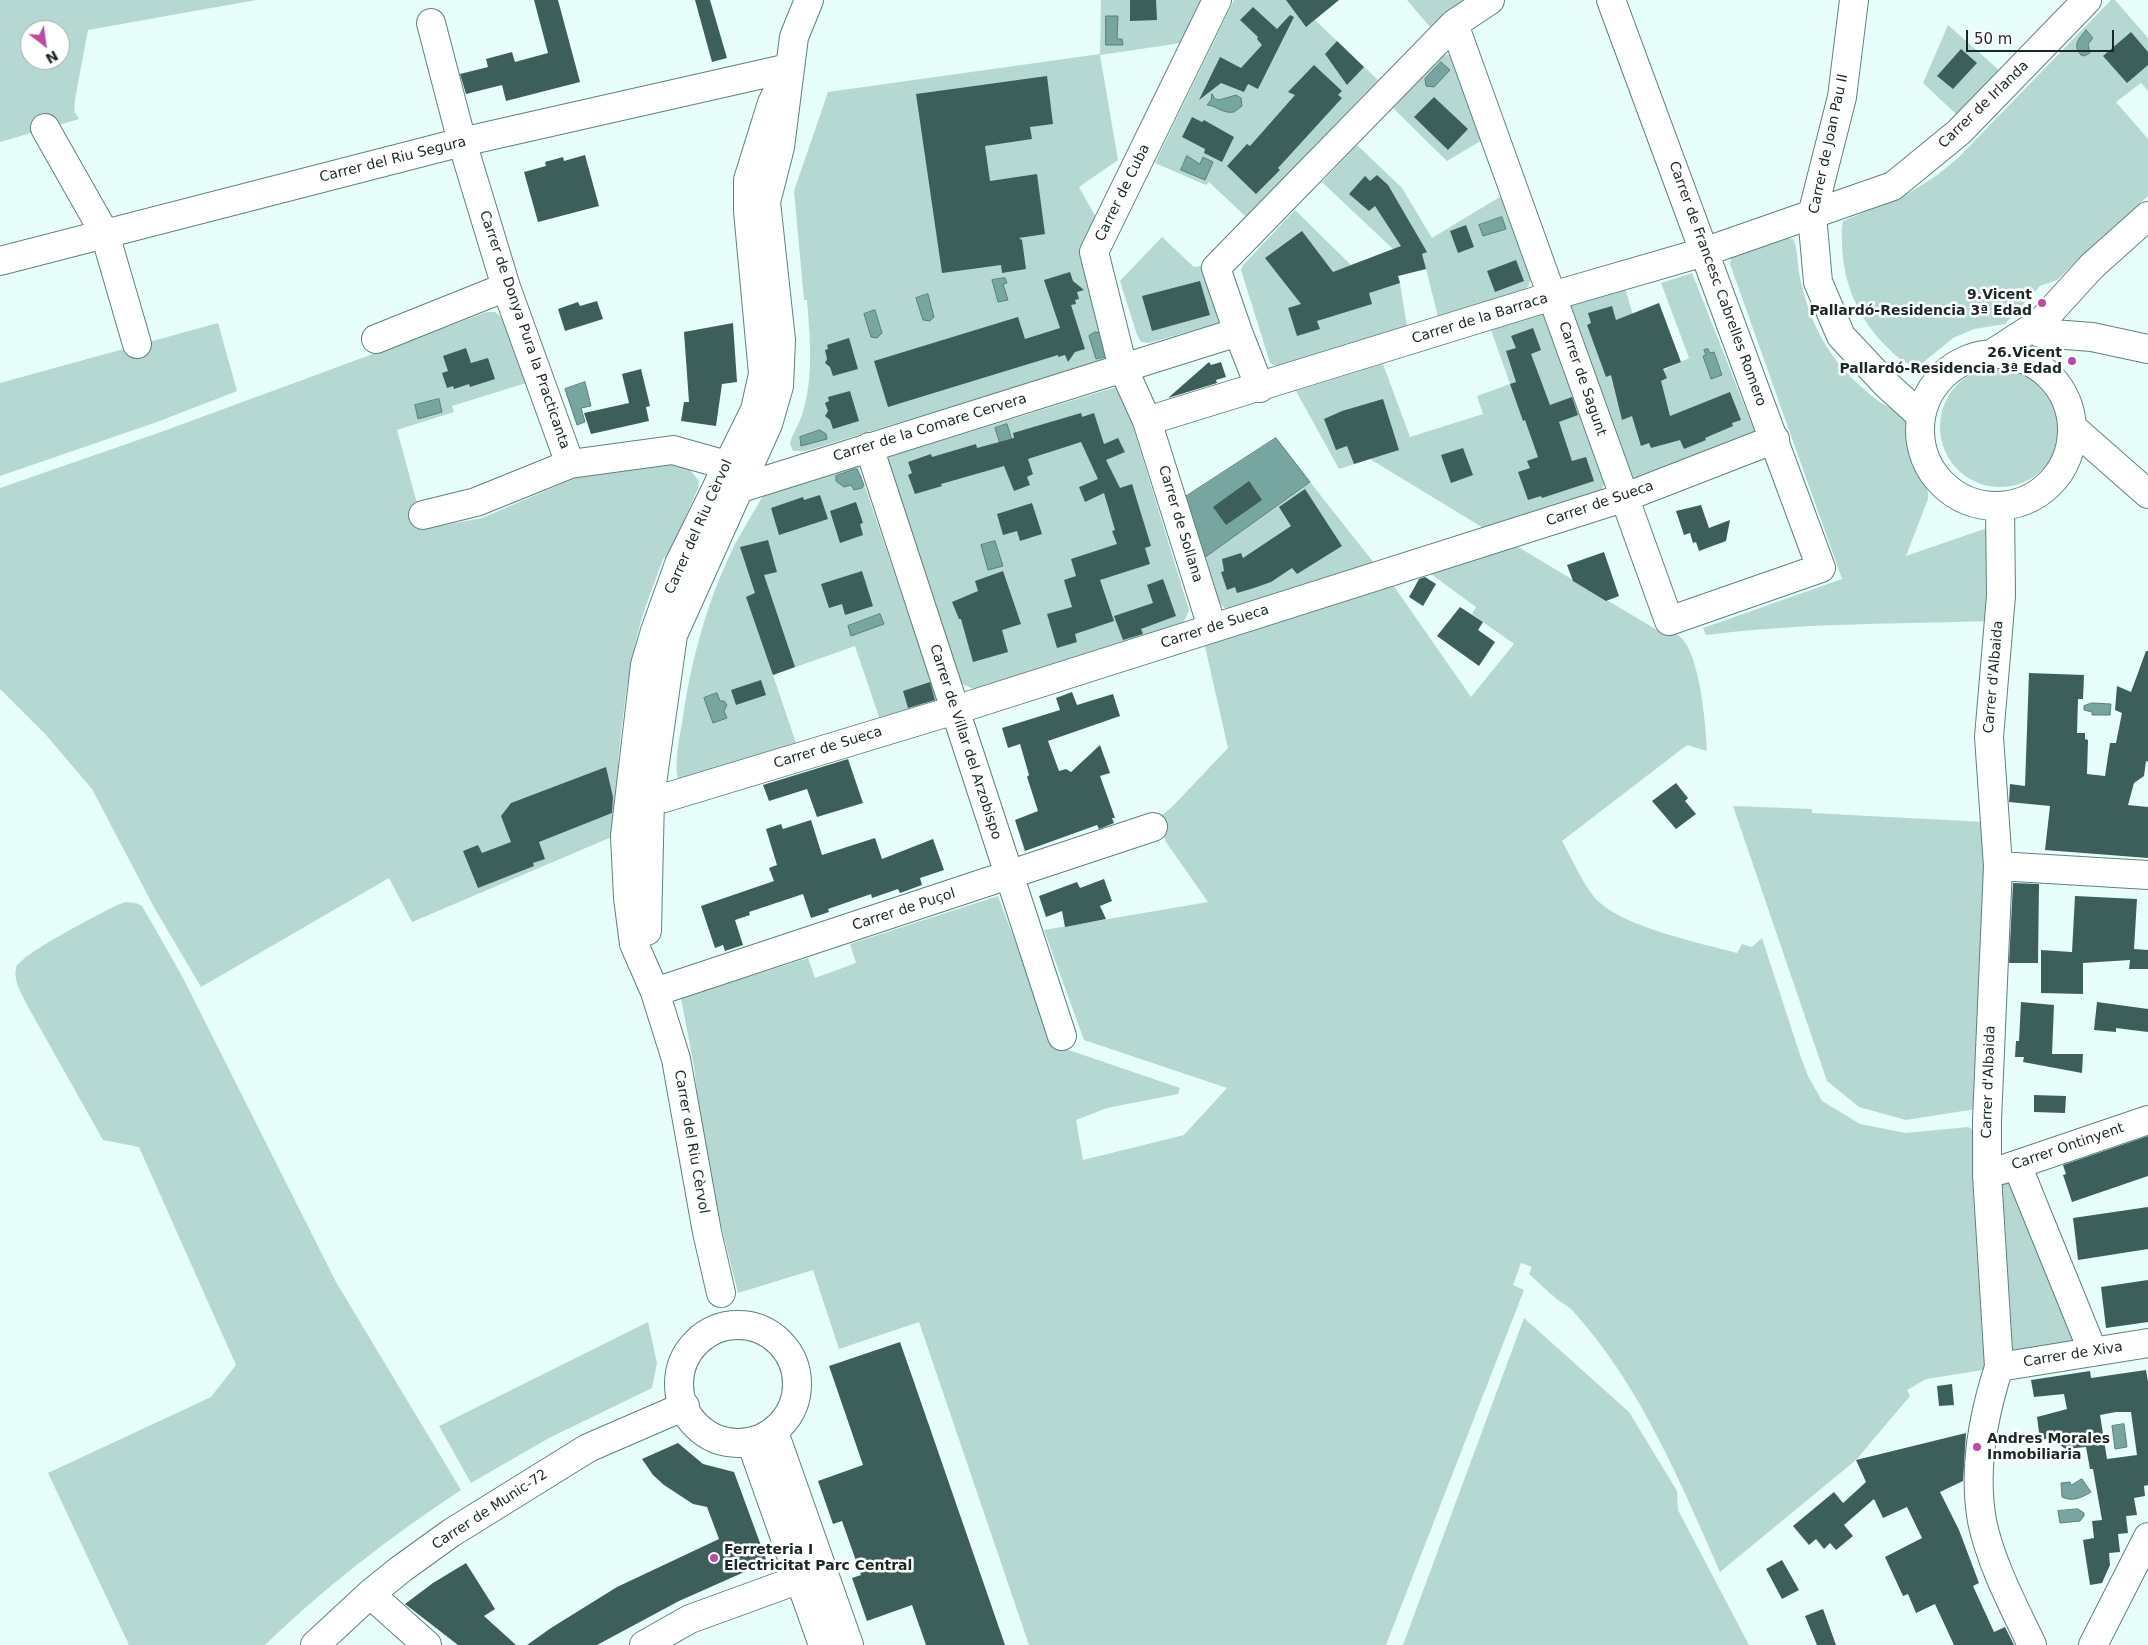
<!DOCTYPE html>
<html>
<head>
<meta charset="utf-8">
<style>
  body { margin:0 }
  #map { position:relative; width:2148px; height:1645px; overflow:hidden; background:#e7fefb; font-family:"DejaVu Sans",sans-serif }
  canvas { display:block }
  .north { position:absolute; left:20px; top:20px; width:50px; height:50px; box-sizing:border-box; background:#fff; border:1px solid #a3a9a9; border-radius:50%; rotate:150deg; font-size:14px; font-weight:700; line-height:20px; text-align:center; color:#1a2927 }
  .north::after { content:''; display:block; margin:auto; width:18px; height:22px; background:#bb4ba7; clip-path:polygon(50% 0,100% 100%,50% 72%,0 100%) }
  .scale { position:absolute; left:1966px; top:30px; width:148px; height:22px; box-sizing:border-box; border:2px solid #1a2927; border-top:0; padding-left:6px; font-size:15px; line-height:18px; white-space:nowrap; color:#1a2927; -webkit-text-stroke:4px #fff; paint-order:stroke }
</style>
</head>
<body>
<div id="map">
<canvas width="2148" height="1645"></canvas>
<div class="north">N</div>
<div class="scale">50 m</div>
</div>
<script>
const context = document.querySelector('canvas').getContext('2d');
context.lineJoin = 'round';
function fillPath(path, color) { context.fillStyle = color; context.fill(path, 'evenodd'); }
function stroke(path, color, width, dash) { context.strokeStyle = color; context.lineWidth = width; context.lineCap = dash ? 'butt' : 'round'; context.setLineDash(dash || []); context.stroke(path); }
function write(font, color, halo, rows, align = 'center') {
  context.font = font + ' "DejaVu Sans",sans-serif'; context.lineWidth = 5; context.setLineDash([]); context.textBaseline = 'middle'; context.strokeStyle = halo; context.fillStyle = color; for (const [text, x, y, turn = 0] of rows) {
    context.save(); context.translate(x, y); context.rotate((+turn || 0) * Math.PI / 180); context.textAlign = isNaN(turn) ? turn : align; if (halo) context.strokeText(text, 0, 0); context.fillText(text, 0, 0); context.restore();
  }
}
fillPath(new Path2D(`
  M0 0H256L88 30 75 99 74 111 79 119 0 142ZM30 30H60V60H30Z
  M1101 0H1201L1181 43 1100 55 1118 160 1079 187 1098 221 1110 358 806 451H793L790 444C792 434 799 425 802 415 814 378 810 338 807 300H804L794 191 828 92 1100 54Z
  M1234 0H1339L1315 20 1378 80 1246 217 1209 182 1206 185 1155 163Z
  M1407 0H1465L1430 27Z
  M2111 0H2115L2148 38V91L2141 83 2116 102 2148 139V196L2102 237 2057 280 2040 286 2005 324 1974 329 1953 338 1920 365C1905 366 1898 358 1888 348 1859 320 1843 284 1842 244 1842 236 1841 229 1843 221L1904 196 1936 176 1958 158Z
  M1948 25 2000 71 1957 115 1923 83Z
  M1450 54 1484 139 1447 161 1393 108 1443 56Z
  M1357 145 1402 188 1432 238 1498 198 1505 196 1533 276 1526 290 1438 317 1426 269 1413 272 1393 249 1322 182Z
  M1295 210 1351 265 1390 250 1400 283 1407 326 1277 366 1270 363 1241 270 1243 265Z
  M1162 237 1194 267 1205 265 1219 323 1149 343 1141 342 1137 335 1120 281Z
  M1787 238 1793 239C1798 249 1797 261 1799 273 1804 298 1812 322 1825 344 1839 367 1859 387 1880 402 1887 407 1898 410 1903 416 1913 426 1907 445 1912 457 1917 471 1930 484 1928 499L1906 556 1990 527 1992 621C1897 624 1800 623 1706 635L1703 628 1842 579 1730 264 1731 258 1735 254Z
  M1692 273 1758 440 1636 480 1627 475 1568 306 1625 288 1651 376 1689 358 1661 283Z
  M487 312H495L505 320 526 383 452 406 454 412 397 430 424 529 482 518 594 470 667 463 683 466 691 471 699 481 698 488 670 553 663 559C656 580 647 600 641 621 628 667 623 714 618 762L625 760 621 833 412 922 389 878 201 987 155 909 92 789 46 735 0 689V488L161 432Z
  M1543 314 1547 316 1605 482 1601 491 1485 529 1370 459 1339 469 1296 391 1383 364 1410 437 1483 414 1477 396 1510 384 1491 330Z
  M218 323 237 391 157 422 0 476V383Z
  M1940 427a60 60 0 1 1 120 0a60 60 0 1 1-120 0Z
  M1116 387 1122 391 1189 610 1182 626 978 691 962 684 888 459 889 457Z
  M858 466 937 699 936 704 881 723 855 646 773 675 798 749 678 780C674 763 679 740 682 723 690 666 704 611 728 559 737 538 750 519 761 499L767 493Z
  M1310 482 1374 563 1228 611 1217 601 1204 558Z
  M1513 544 1657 630C1664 631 1673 631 1679 636 1700 651 1706 726 1707 751L1687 745 1562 841C1572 859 1582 882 1595 898 1619 926 1700 943 1737 953L1742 944 1752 947 1762 938 1800 1055 1808 1076 1822 1101 1860 1124 1906 1133 1968 1127 1976 1131 1989 1369 1926 1379 1907 1390 1910 1396 1856 1460 1720 1572C1680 1481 1640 1385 1573 1311 1569 1306 1563 1304 1558 1300 1548 1292 1539 1283 1529 1274L1532 1267 1521 1263 1513 1285 1524 1290 1386 1645H1029L919 1322 839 1349 813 1270 738 1293 705 1161 694 1067 681 998 808 958 815 978 856 963 850 944 998 896 1054 1045 1180 1088 1178 1094 1107 1108 1076 1120 1083 1160 1184 1135 1227 1088 1084 1040 1044 930 1208 902 1166 842 1157 819 1172 807 1228 748 1204 642 1391 582 1471 697 1514 644 1472 614 1476 607 1424 569Z
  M1733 806 1812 809V813L1985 822 1982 1108 1906 1120 1859 1107 1827 1081Z
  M126 902 136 903 142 906 182 976 336 1282 461 1490C391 1536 325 1587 265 1645H129L48 1473 211 1397 236 1365 139 1147 103 1140 27 1005C22 994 13 981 16 968 20 954 100 914 117 905Z
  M2012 1172 2079 1349 2012 1360 2010 1313 1997 1176Z
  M1524 1318 1629 1412 1677 1491 1678 1510 1749 1645H1403Z
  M648 1322 657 1363 652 1388 549 1438 471 1483 439 1426Z`), '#b6d8d3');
const water = new Path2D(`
  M1106 16H1118L1117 39H1122L1123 45H1106Z
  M2086 30 2093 38 2088 44 2090 53 2084 56 2081 55C2072 45 2079 39 2086 30Z
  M1441 62 1450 70 1434 87 1426 86 1425 79Z
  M1212 94 1215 99 1219 100 1236 95 1241 98 1242 106 1234 112C1223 114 1217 106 1207 105L1211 100Z
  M1187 156 1200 164 1203 157 1213 162 1205 180 1181 170Z
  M1502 217 1506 229 1483 236 1479 225Z
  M1005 278 1007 283 1003 284 1008 300 998 302 992 280Z
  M928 294 934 317 930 321 923 320 916 298Z
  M875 310 882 333 877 338 871 337 864 314Z
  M1095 332 1101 333 1108 356 1096 359 1089 336Z
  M1708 349 1710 353 1714 352 1722 375 1711 379 1703 356 1706 355 1704 350Z
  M585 382 591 406 581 408 585 422 577 425 565 389Z
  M439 399 442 412 418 419 415 405Z
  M1007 424 1014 447 1002 450 995 428Z
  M820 430 826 434 827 439 801 446 800 437Z
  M1276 438 1310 482 1204 558 1185 497Z
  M855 469H857L864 485 862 488 854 490 851 485 844 487 836 481V476Z
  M995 541 1003 566 988 570 981 545Z
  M880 614 884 624 851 636 848 626Z
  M717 693 720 701H724L727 705 724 711 727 718 713 723 704 698Z
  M2092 703 2111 704 2110 715H2092V712L2084 710V706Z
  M2124 1424 2127 1447 2115 1449 2112 1426Z
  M2082 1479 2091 1492C2081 1498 2073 1502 2062 1497L2061 1483 2070 1482 2071 1485Z
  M2078 1509 2084 1513V1516L2080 1521 2060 1523 2058 1511Z`);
fillPath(water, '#77a59f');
stroke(water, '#5b807b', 1);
fillPath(new Path2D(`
  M534 0H558L580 82 506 101 502 85 466 94 460 74 488 67 486 59 512 52 515 62 548 53Z
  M695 0H710L727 58 712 62Z
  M1130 0H1156L1157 20 1130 21Z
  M1286 0H1339L1306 27Z
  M1253 7 1277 29 1290 15 1294 17 1258 89 1248 84 1244 92 1221 83 1199 100 1220 57 1241 68 1262 45 1257 39 1258 37 1240 20Z
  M2131 32 2148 52V65L2127 83 2103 56Z
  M1337 41 1364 67 1347 85 1325 54Z
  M1961 49 1977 63 1953 89 1937 76Z
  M1314 65 1342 91 1338 95 1342 98 1278 168 1280 170 1256 194 1227 166 1247 144 1250 146 1295 95 1288 92Z
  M1047 76 1053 124 1030 127 1032 139 985 146 990 181 1037 174 1045 234 1019 238 1022 240 1026 269 1002 273 1001 265 942 273 916 94Z
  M1434 97 1468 129 1448 150 1414 117Z
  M1192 117 1202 122 1204 120 1234 137 1222 162 1204 153 1205 149 1182 137Z
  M585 155 599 206 538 222 524 172 546 166 545 162 563 157 564 161Z
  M1377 175 1388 185 1427 252 1422 254 1426 269 1398 276 1400 283 1369 293 1372 304 1317 321 1320 329 1297 336 1288 308 1301 304 1265 258 1302 231 1333 272 1401 246 1375 206 1369 211 1349 194 1365 176 1370 181Z
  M1466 225 1474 247 1458 253 1450 231Z
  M1516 260 1524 281 1495 292 1487 271Z
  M1070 272 1073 281 1084 290 1077 292 1079 299 1075 300 1076 304 1071 305 1085 349 1075 352 1068 362 1065 355 1058 357V355L888 407 874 361 1018 317 1025 339 1060 328 1044 280Z
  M1200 281 1210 315 1152 331 1142 296Z
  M597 301 603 319 565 331 558 309 578 302 580 306Z
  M1659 303 1681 362 1663 369 1667 378 1661 381 1670 416 1730 392 1741 420 1732 423 1733 426 1705 438 1706 440 1684 449 1680 440 1651 448 1649 443 1641 446 1632 416 1622 420 1611 375 1606 377 1587 325 1591 323 1588 313 1612 306 1616 320Z
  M733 323 737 382 722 384 716 426 681 421 684 402H689L684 332Z
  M1533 328 1541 350 1531 354 1550 405 1572 397 1578 415 1559 422 1572 461 1586 457 1594 481 1542 498 1541 496 1528 500 1518 472 1530 468 1527 461 1538 457 1525 420 1523 421 1510 384 1516 382 1506 351 1516 348 1511 336Z
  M849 338 858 369 833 376 830 367 825 363 827 359 825 350 828 349 827 345Z
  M466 348 471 363 488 358 495 379 470 387 469 384 454 389 453 386 447 388 442 373 448 371 443 356Z
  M1209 362 1211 365 1221 362 1226 377 1216 380 1217 383 1168 398Z
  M641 369 650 406 646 407 649 421 591 434 584 413 629 403 622 374Z
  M850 391 859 421 833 429 830 420 825 416 828 411 825 403 829 401 828 397Z
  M1383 399 1399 450 1354 464 1347 446 1336 450 1324 419 1342 411Z
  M1081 413 1082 417 1094 413 1104 444 1118 438 1125 452 1106 460 1120 488 1132 484 1151 546 1145 548 1150 564 1100 580 1114 621 1075 634 1077 642 1057 648 1047 614 1072 607 1064 580 1076 576 1071 559 1117 544 1112 531 1115 530 1104 493 1085 502 1079 487 1098 479 1081 442 1028 459 1033 474 1027 477 1030 485 1014 491 1004 466 941 484 942 486 915 494 908 475 912 473 908 462 931 454 932 457 976 444 977 448 1014 438 1013 433Z
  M1463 448 1473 475 1451 483 1441 455Z
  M1249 481 1262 500 1226 525 1213 507Z
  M1305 489 1342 546 1297 574 1292 568 1271 582 1254 588 1237 593 1235 587 1227 590 1221 572 1224 571 1222 559 1241 553 1243 558 1291 526 1279 507Z
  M820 495 828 519 779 535 771 508 803 497 804 500Z
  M856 502 863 523 860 524 863 535 840 543 830 511Z
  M1032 503 1042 534 1020 541 1017 531 1003 535 997 514Z
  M1701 505 1709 528 1730 520 1726 541 1699 551 1696 542 1693 543 1690 533 1684 535 1676 511Z
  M768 540 777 572 764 575 795 667 773 675 746 597 755 593 740 547Z
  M1604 552 1619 596 1606 601 1573 581 1567 565Z
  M862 571 873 606 845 615 842 604 829 608 821 584Z
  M1003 571 1021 624 1002 630 1008 652 973 662 961 619H959L952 602 978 591 975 581Z
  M1425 577 1436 584 1423 606 1409 597 1419 579Z
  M1163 579 1176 616 1141 629 1143 634 1123 640 1114 616 1153 603 1147 585Z
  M1460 607 1483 622 1478 630 1495 642 1479 666 1437 636Z
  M2146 651H2148V762L2146 761 2144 776 2134 783 2128 805 2148 807V858L2045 850 2050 806 2009 802 2010 784 2025 786 2029 673 2084 675 2083 699H2078L2077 733H2085V739L2088 740 2087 774 2105 776 2110 743H2116L2122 713 2115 710 2117 686 2131 692Z
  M761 680 766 695 736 705 731 690Z
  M930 682 935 700 908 708 903 691Z
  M1072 692 1077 705 1113 694 1120 716 1048 741 1059 771 1066 769 1071 772 1100 745 1110 773 1100 776 1115 818H1112L1114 823 1099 829 1097 825 1025 851 1015 820 1038 811 1027 777 1029 775 1020 744 1008 748 1002 728 1060 710 1056 698Z
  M848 759 863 803 817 817 807 789 769 801 763 785Z
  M606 767 613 797 612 813 539 842 545 859 533 863 534 866 478 888 463 851 478 845 482 853 511 842 501 816 511 803Z
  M1676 783 1688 798 1685 801 1696 814 1676 829 1652 801Z
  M811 820 822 855 875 838 882 859 933 839 944 870 920 878 922 885 900 893 898 889 872 898 871 894 828 909 829 912 811 918 803 894 749 912 750 915 735 920 743 945 725 951 723 945 715 948 701 906 774 881 769 868 777 865 766 829 781 824 783 829Z
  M1104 879 1112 901 1100 906 1106 919 1065 927 1062 911 1046 917 1039 896 1077 882 1080 888Z
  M2013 883 2039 884 2038 963H2009Z
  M2075 896 2137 899 2134 949 2148 950V969H2129L2130 960 2083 963V994L2041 993V950L2072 952Z
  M2021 1002 2054 1005 2052 1054H2083L2082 1073 2023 1062 2024 1057H2015L2016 1041H2019Z
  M2097 1002 2148 1009V1032L2116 1028V1032L2094 1030Z
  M2034 1095 2066 1096 2065 1113 2034 1112Z
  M2148 1136V1176L2072 1202 2063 1175 2066 1174 2063 1165Z
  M2148 1207V1249L2078 1260 2073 1218Z
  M2148 1280V1322L2106 1328 2101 1287Z
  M900 1342 914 1382 1005 1645H926L912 1605 867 1621 852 1578 861 1575 842 1521 833 1524 818 1481 863 1465 829 1366Z
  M2146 1370 2148 1382V1485L2144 1486 2145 1496 2134 1498 2137 1515 2126 1516 2128 1533 2118 1534 2120 1552 2109 1553 2110 1565 2102 1583 2090 1585 2083 1540 2094 1538 2092 1521 2102 1520 2093 1469H2090L2086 1447 2065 1449 2052 1438 2040 1440 2037 1417 2067 1409 2064 1394 2034 1397 2031 1380 2090 1371 2091 1378ZM2116 1412H2131L2137 1455 2107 1459 2100 1415Z
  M1952 1384 1954 1405 1939 1406 1937 1386Z
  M1966 1433 1963 1481 1940 1492 1959 1530 1979 1583 1973 1586 1994 1632 2005 1627 2014 1645H1954L1935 1604 1916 1613 1908 1594 1903 1596 1885 1557 1922 1538 1907 1507 1883 1518 1874 1499 1844 1525 1853 1536 1836 1550 1830 1543 1824 1549 1816 1539 1809 1545 1793 1526 1834 1492 1843 1503 1866 1482 1856 1460Z
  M678 1443 703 1464 734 1472 767 1562 679 1601 597 1645H527L551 1628 617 1587 719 1539 707 1507 693 1504 664 1485 653 1475 642 1459Z
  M1782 1560 1799 1590 1782 1599 1766 1569Z
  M466 1563 495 1609 484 1616 516 1645H458L405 1604 433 1583Z
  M1823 1609 1836 1645H1817L1805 1616Z`), '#3c5f5b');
const minor = new Path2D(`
  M1854 0 1842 97 1812 215 1818 282 1841 336 1887 385 1921 416
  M431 23 462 142 506 287 570 464
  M1454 24 1669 621 1821 568 1611 0
  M45 128 105 234 137 344
  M0 261 462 142 789 68
  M1238 332 1260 388
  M2040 333 2092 337 2148 349
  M376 339 506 287
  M1993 353 2041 322 2092 266 2148 216
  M1920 430a76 76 0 1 1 152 0a76 76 0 1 1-152 0Z
  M1147 421 1552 296 1704 252 1893 186 1959 132 2087 0
  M2073 428 2148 494
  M869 447 1062 1036
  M738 489 1238 332 1216 268 1454 24 1490 0
  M2000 506 2001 596 1989 737 1998 866 1987 1120V1175L1999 1367C1983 1416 1973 1470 1982 1521 1991 1564 2013 1605 2032 1645
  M423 515 476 502 570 464 673 450 726 465
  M1212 627 1147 421 1123 368 1094 252 1217 0
  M650 798H664L955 710 1623 498 1775 439
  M1998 866 2148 875
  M647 931 650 798 673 635 768 424 779 386 781 340 766 202 780 147 794 37 809 0
  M655 992 1153 827
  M2017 1165 2093 1352
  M2001 1170 2148 1120
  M721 1293 707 1232 676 1059 655 992 634 944 628 898 625 836 645 665 655 631 679 564 755 410 763 374 748 211V180L772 103 789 68
  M679 1384a59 59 0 1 1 118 0a59 59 0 1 1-118 0Z
  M1999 1367 2148 1343
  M774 1432 849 1645
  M751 1442 823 1645
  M370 1594 427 1645
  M315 1645 370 1594 401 1569 451 1533 588 1448 685 1406
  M644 1645 690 1619 800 1579
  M2093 1645 2148 1537`);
stroke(minor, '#5d827d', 30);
stroke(minor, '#fff', 28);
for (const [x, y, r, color] of [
  [2042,303,5,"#bb4ba7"],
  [2072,361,5,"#bb4ba7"],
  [1977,1447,5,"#bb4ba7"],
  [714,1558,5,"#bb4ba7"]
]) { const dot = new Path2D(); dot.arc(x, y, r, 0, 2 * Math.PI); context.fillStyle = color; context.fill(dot); stroke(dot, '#fff', 2); }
write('14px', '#1a2927', '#fff', [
  ["Carrer de Irlanda",1984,105,-44],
  ["Carrer de Joan Pau II",1829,144,-78],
  ["Carrer del Riu Segura",393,160,-14],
  ["Carrer de Cuba",1123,193,-64],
  ["Carrer de Francesc Cabrelles Romero",1717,284,70],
  ["Carrer de la Barraca",1480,319,-17],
  ["Carrer de Donya Pura la Practicanta",524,330,71],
  ["Carrer de Sagunt",1582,379,71],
  ["Carrer de la Comare Cervera",930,428,-17],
  ["Carrer de Sueca",1600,504,-19],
  ["Carrer de Sollana",1180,524,73],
  ["Carrer del Riu Cèrvol",699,527,-66],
  ["Carrer de Sueca",1215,627,-18],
  ["Carrer d'Albaida",1994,677,-85],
  ["Carrer de Villar del Arzobispo",965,742,72],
  ["Carrer de Sueca",828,748,-17],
  ["Carrer de Puçol",904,910,-18],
  ["Carrer d'Albaida",1989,1082,-88],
  ["Carrer del Riu Cèrvol",691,1142,80],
  ["Carrer Ontinyent",2068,1147,-19],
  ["Carrer de Xiva",2073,1355,-9],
  ["Carrer de Munic-72",490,1510,-33]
]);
write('bold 14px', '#1a2927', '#fff', [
  ["9.Vicent",2032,295],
  ["Pallardó-Residencia 3ª Edad",2032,311],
  ["26.Vicent",2062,353],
  ["Pallardó-Residencia 3ª Edad",2062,369],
  ["Andres Morales",1987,1439,"left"],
  ["Inmobiliaria",1987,1455,"left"],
  ["Ferreteria I",724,1550,"left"],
  ["Electricitat Parc Central",724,1566,"left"]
], 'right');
</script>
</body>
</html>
